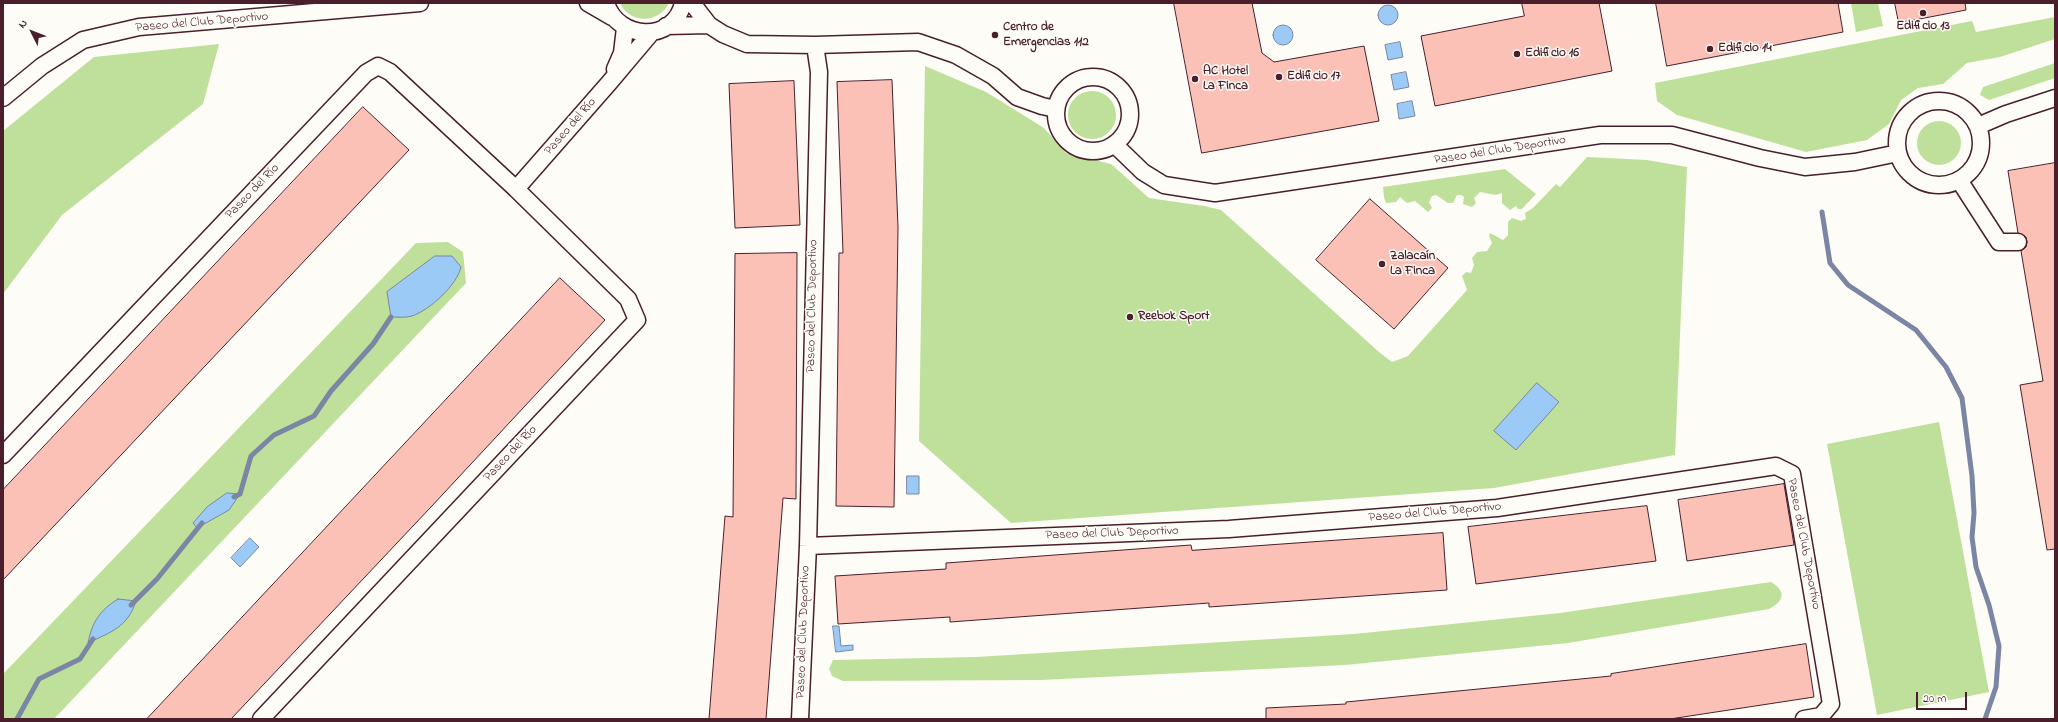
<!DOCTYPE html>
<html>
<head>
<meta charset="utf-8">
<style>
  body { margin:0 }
  #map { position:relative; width:2058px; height:722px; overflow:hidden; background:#fdfcf7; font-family:"Indie Flower",sans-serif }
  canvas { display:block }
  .frame { position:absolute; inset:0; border:4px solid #4a1f2b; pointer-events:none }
  .north { position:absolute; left:12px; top:12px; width:40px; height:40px; -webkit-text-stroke:3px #fdfcf7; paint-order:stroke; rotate:312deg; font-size:11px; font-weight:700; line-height:16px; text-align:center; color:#4a1f2b }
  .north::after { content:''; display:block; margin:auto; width:14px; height:18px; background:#4a1f2b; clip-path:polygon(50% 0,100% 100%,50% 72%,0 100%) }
  .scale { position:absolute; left:1916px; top:692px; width:51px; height:18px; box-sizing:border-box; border:2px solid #4a1f2b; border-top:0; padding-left:5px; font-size:12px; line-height:14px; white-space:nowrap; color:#4a1f2b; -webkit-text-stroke:3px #fdfcf7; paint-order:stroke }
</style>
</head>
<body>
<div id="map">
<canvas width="2058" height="722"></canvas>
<div class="frame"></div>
<div class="north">N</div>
<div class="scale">20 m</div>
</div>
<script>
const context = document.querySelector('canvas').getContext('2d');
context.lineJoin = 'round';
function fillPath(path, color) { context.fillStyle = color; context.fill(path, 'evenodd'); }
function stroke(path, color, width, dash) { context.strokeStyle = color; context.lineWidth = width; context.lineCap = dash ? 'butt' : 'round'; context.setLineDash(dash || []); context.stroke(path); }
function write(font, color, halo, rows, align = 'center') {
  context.font = font + ' "Indie Flower",sans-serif'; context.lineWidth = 3; context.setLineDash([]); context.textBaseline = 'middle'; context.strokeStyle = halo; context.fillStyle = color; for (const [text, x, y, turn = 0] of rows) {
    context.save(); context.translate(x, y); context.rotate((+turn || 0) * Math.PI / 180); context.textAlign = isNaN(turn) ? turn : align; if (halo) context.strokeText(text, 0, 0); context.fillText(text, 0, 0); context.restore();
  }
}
fillPath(new Path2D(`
  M620 3H669C659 24 629 24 620 3Z
  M1851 3H1878L1883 26 1856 32Z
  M2055 17V39L2000 57 1967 63 1943 84 1918 88 1901 100 1889 124 1867 140 1806 152 1677 115 1657 101 1655 83 1972 21 1976 32Z
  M219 44 203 104 62 215 3 294V131L94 57Z
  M2055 63V78L1989 100 1980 95 1983 87Z
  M925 66 986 92 1044 128 1066 153 1111 164 1149 198 1204 206 1221 210 1379 352 1392 362 1408 356 1467 290 1462 276 1466 272 1471 273 1474 265 1472 258 1477 252 1487 251 1492 243 1489 236 1490 233 1503 240 1508 235V222L1512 218 1521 221 1526 219 1525 213 1533 208 1556 184 1560 187 1587 157 1647 160 1687 167 1675 455 1494 488 1011 523 919 441Z
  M1068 115a24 24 0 1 1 48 0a24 24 0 1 1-48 0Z
  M1917 143a22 22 0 1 1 44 0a22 22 0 1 1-44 0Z
  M1505 169 1536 194 1522 209H1518L1516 206 1510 210 1502 203V193L1496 195 1480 192 1474 198 1476 203 1472 207 1463 204 1464 197 1461 195H1457L1453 203H1448L1436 195 1432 196 1429 202 1432 208 1428 212 1415 201 1407 203 1400 197 1396 202 1386 203 1384 197 1383 187Z
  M448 242 463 252 466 283 54 719H3V674L416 243Z
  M1939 422 1989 692 1877 715 1827 444Z
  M1771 582C1787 592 1784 601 1769 609L1568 643 1345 665 1041 680 843 681 832 676 829 669 833 660 976 657 1354 634 1560 613Z`), '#bfe09a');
const water = new Path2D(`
  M1378 15a10 10 0 1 1 20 0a10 10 0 1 1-20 0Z
  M1273 35a10 10 0 1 1 20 0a10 10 0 1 1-20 0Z
  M1400 42 1403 57 1388 60 1385 45Z
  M1406 72 1409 87 1394 90 1391 75Z
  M1412 101 1415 116 1399 119 1397 104Z
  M435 256H452L461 267C457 285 430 310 412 316 406 318 397 317 391 317L387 292Z
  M1537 383 1559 402 1516 450 1494 431Z
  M907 476H919V494H907Z
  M227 493 240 494 229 510 197 528 193 523 207 507Z
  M250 538 259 547 240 567 231 558Z
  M118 599 136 601C128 627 111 632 88 643 92 622 100 610 118 599Z
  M833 626H839L841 646 853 645V650L836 652Z`);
fillPath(water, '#9ccaf7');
stroke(water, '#7b86a5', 1);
stroke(new Path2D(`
  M1822 212 1830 263 1848 285 1916 330 1946 367 1962 398 1972 476 1974 513 1972 537 1976 567 1989 605 1999 646 1996 687 1985 719
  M234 497 240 494 251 456 274 435 314 416 331 391 373 344 391 317
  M131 605 157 579 202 523
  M17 719 39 679 80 659 93 639`), '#7b86a5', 5);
const building = new Path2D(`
  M1174 3H1252L1262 53 1274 62 1364 46 1379 121 1202 153Z
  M1522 3H1599L1612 71 1435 106 1421 36 1524 16Z
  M1656 3H1838L1843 32 1667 66Z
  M1895 3H1965L1966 10 1899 23Z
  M892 80 898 227 894 507 836 506 839 253H843L837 82Z
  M794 81 800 225 735 228 729 84Z
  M363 107 409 150 3 580V490Z
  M2055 163V549L2047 550 2020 385 2043 381 2021 251 2026 247 2027 242 2026 237 2018 233 2008 171Z
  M1370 199 1448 268 1394 329 1316 260Z
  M797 253 796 499 783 498 766 719H709L725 516 733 517 735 254Z
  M560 278 605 320 430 508 231 719H147Z
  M1784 484 1794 545 1687 561 1678 500Z
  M1647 506 1656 561 1476 584 1468 527Z
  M1443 533 1447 590 1209 607V603L950 622V617L838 624 835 576 946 569V563L1191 545 1192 550Z
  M1806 644 1814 697 1670 719H1266V708L1346 704V702L1611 676V674Z`);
fillPath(building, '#fcc1b6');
stroke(building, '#4a1f2b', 1);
const street = new Path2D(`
  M588 3 612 17
  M606 3C618 41 674 43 683 3
  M692 3 709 25 723 34 747 44 815 45 918 42 956 55 993 76 1017 97 1042 106 1056 109
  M666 26 709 25
  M615 69 622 53 625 28
  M1056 114a37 37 0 1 1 74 0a37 37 0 1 1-74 0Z
  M3 98 42 66 83 40 139 27 420 3
  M1897 143a42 42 0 1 1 84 0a42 42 0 1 1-84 0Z
  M1978 126 2006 114 2055 98
  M1114 144 1143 172 1164 185 1215 193 1600 135H1672L1760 158 1805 167 1855 162 1898 153
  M1959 180 1999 242H2018
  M516 189 609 83 652 32
  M3 455 366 73 378 66 390 72 516 189 628 299 637 320 261 719
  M808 546 1229 529 1497 508 1776 466 1792 474 1831 704 1821 716 1804 719
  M800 719 808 546 819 72 815 45`);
stroke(street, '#4a1f2b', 19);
stroke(street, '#fdfcf7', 16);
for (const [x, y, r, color] of [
  [1923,13,4,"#4a1f2b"],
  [995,35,4,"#4a1f2b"],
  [1710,49,4,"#4a1f2b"],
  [1517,54,4,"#4a1f2b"],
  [1279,77,4,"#4a1f2b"],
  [1195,79,4,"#4a1f2b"],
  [1382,264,4,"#4a1f2b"],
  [1130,317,4,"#4a1f2b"]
]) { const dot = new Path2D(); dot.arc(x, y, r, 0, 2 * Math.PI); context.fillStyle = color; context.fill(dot); stroke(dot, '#fdfcf7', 1.5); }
write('13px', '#4a1f2b', '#fdfcf7', [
  ["Paseo del Club Deportivo",202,23,-5],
  ["Paseo del Río",571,127,-49],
  ["Paseo del Club Deportivo",1500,151,-9],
  ["Paseo del Río",253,192,-46],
  ["Paseo del Club Deportivo",813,306,-89],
  ["Paseo del Río",511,454,-47],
  ["Paseo del Club Deportivo",1435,513,-5],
  ["Paseo del Club Deportivo",1112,534,-2],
  ["Paseo del Club Deportivo",1803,544,79],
  ["Paseo del Club Deportivo",804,632,-88]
]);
write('bold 13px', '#4a1f2b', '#fdfcf7', [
  ["Edificio 13",1923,27,"center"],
  ["Centro de",1003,28],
  ["Emergencias 112",1003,43],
  ["Edificio 14",1718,49],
  ["Edificio 16",1525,54],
  ["AC Hotel",1203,72],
  ["La Finca",1203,87],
  ["Edificio 17",1287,77],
  ["Zalacaín",1390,257],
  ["La Finca",1390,272],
  ["Reebok Sport",1138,317]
], 'left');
</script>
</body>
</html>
